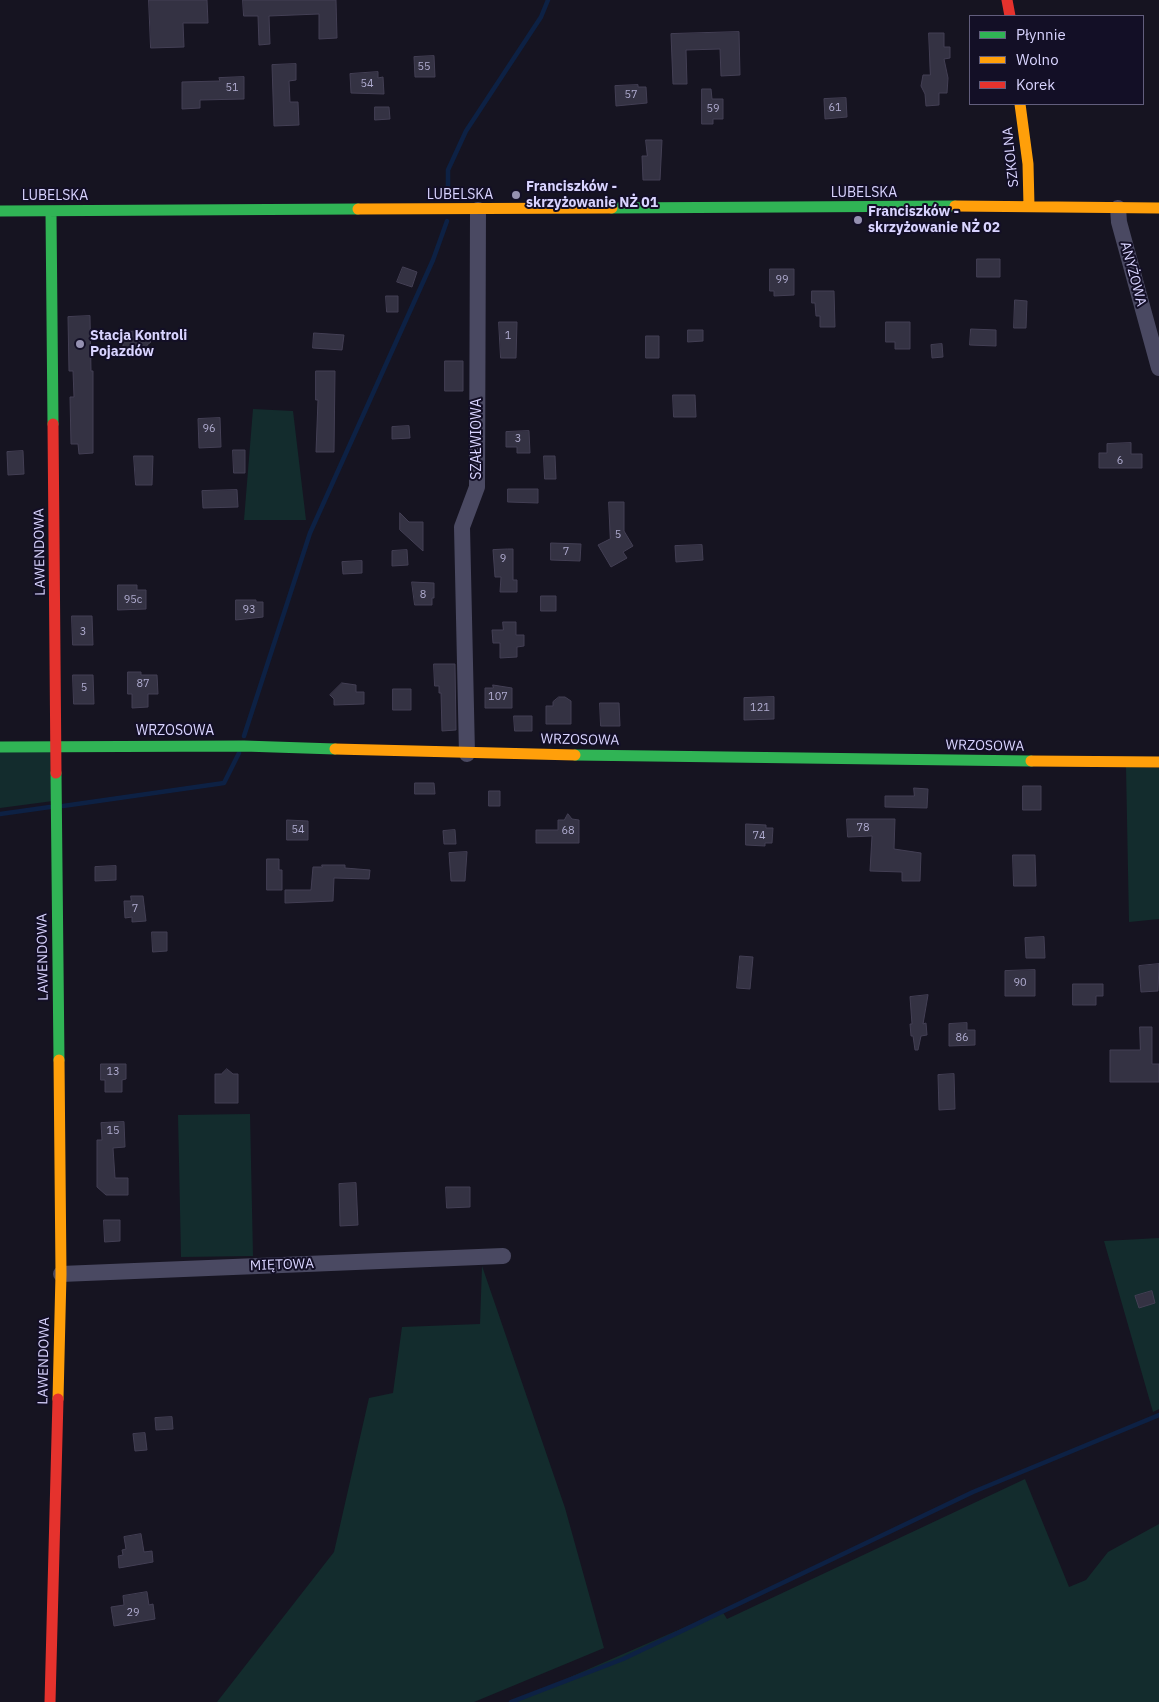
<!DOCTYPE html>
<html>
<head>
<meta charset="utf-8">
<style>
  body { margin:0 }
  #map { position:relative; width:1159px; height:1702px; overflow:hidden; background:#161421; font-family:"IBM Plex Sans",sans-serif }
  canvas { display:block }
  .legend { position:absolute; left:969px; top:15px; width:175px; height:90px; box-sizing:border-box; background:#130f26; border:1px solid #625e7d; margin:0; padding:6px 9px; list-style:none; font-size:15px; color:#d9d4ff }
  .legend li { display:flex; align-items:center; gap:10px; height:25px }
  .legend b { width:25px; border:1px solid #625e7d }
</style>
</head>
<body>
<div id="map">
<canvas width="1159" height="1702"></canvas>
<ul class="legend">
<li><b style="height:6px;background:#30b455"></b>Płynnie</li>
<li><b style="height:6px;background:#ff9f0a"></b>Wolno</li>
<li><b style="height:6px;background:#e5322d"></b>Korek</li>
</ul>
</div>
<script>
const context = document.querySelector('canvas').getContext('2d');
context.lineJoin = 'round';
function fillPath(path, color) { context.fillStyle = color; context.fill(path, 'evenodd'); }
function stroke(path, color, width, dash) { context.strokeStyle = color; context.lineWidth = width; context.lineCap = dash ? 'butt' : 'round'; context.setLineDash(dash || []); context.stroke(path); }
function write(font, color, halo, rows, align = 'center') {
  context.font = font + ' "IBM Plex Sans",sans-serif'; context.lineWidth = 4; context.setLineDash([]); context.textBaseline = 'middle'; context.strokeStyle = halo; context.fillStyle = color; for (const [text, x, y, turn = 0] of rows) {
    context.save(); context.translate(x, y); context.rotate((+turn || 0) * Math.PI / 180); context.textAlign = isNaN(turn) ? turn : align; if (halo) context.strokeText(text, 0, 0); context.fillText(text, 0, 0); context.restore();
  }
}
fillPath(new Path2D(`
  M253 409 293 411 306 520H244Z
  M0 750H53V801L0 808Z
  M1126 767 1159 768V919L1129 922Z
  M250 1114 253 1256 181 1257 178 1115Z
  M1159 1238V1409L1153 1412 1104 1241Z
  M482 1266 565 1508 604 1648 474 1702H217L334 1552 369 1398 393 1393 402 1327 480 1324Z
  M1025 1479 1069 1587 1086 1580 1108 1552 1159 1524V1702H513L722 1611 727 1619Z`), '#132c2d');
stroke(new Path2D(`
  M448 193V170L466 131 541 17 548 0
  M244 736 310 533 433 260 447 221
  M63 806 224 783 239 753
  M0 814 50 807
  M511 1702 623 1659 973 1492 1159 1415`), '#0d2144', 4.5);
const building = new Path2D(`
  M149 0H207L208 23H183L184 47 151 48Z
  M243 0H336L337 38 319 39V14L269 16 270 44 259 45 258 16H244Z
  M739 32 740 75 721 76 720 49 686 50 687 84H673L671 34Z
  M929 33H944V47H950V58L944 59 948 78 947 93H939V105L926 106 925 94 921 86 923 75H930Z
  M434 56 435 77H415L414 57Z
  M296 64V80L289 81 290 102H298L299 125 274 126 272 65Z
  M378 72V78L383 77 384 94 351 93 350 74Z
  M244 77V99L200 100V108L182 109V82L220 81 219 78Z
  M638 85V87H646L647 103 616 106 615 86Z
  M702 89H711L712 99H723V119H713V124H702Z
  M846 98 847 117 825 119 824 99Z
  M375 107H389L390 119 375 120Z
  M646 140H662L660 180H643L642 156H647Z
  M977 259H1000V277H977Z
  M403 267 417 272 412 287 397 282Z
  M770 269H794V295L774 296V291H770Z
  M812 291H834L835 327H820V316H816L815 303H812Z
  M386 296H398V312H387Z
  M1015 300 1027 301 1026 328H1014Z
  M90 316 91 371H93V453L79 454 78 444H71L70 397H74L73 371H69L68 317Z
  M499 322H517L516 358H501Z
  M886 322H910V349H895V342H886Z
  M971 329 996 330V346L970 345Z
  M688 330H703V341L688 342Z
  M147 331V338L151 342 147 345V356H132V352H123V332Z
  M314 333 344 335 342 350 313 348Z
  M646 336H659V358H646Z
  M942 344 943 357 932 358 931 345Z
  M445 361H463V391H445Z
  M316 371H335L334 452H316L318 400H316Z
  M673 395H695L696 417H674Z
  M220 418 221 447 199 448 198 419Z
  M409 426 410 438 392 439V427Z
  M529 431 530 453H517V447H506V432Z
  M1131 443V454H1142V468H1099V453H1107V444Z
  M233 450H245V473H234Z
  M23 451 24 474 8 475 7 452Z
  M134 456H153L152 485H136Z
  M544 456H555L556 479H545Z
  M508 489H538V503L508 502Z
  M237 490 238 507 203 508 202 491Z
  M609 502H624V531L633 546 623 552 627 558 611 567 598 545 610 539Z
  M400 513 409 522H423V551L400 530Z
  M551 543 581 544 580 561 551 560Z
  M702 545 703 560 676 562 675 546Z
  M508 549H513V580H517V592H500L501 577H495L493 550Z
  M407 550 408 565 392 566V551Z
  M362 561V573L343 574 342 562Z
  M412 582 434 583V598H432V605H415Z
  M118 585H137V590H146V609L118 610Z
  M541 596H556V611H541Z
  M236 600H256V602H263V617L236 620Z
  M72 616H92L93 645H73Z
  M503 622H516V635H524V646L517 647V657L500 658V643H493L492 630H503Z
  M434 664H455L456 730 442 731 441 693H439V686H435Z
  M128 672H141V675H157L158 694H148V707L132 708V694H128Z
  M73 675H93L94 704H74Z
  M342 683 356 685V692H364V704L334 705V699L330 695Z
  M493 685 512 688V708H485V688H493Z
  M393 689H411V710H393Z
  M559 697H565L571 701V724H546V706H553V702Z
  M774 697V719L744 720V698Z
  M600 703H619L620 726H601Z
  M514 716H532V731H515Z
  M415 783H434L435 794H415Z
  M1023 786H1041V810H1023Z
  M914 788 928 789 927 808 885 807V796H914Z
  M489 791H500V806H489Z
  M568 814 572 819 579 820V843H536V830H558V820H564Z
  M847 819H895L894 849 921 853 920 881H902V872L870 871 872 836 848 837Z
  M287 820 308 821V840H287Z
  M746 824 766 825V828H773L772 843H765V846L746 845Z
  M455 830 456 844H444L443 831Z
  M467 852 465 881H451L449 853Z
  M1013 855H1035L1036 886H1014Z
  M267 859H279V870H282V890H267Z
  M322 865H345V868L370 870 369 879 334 878 333 901 285 903V890H311L313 867H322Z
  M116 866V880L95 881V867Z
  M131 896H143L146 921 132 922V917L125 918 124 901H131Z
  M152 932H167V951L153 952Z
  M1044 937 1045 958H1026L1025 938Z
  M740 956 753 957 750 989 737 988Z
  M1159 964 1158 991 1141 992 1139 966Z
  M1035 970V996H1005V971Z
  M1073 984H1103V996H1096V1005H1073Z
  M928 995 923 1024 926 1023 927 1035 921 1036 918 1050H915L913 1036H911L910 1024H912L910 997Z
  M967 1023V1030H975V1045L949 1046V1024Z
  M1140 1027H1152V1064H1159V1082H1110V1050H1140Z
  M101 1064H126V1079L122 1080V1092H105V1080H101Z
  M227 1069 233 1074H238V1103H215V1074H221Z
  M954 1074 955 1109 939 1110 938 1075Z
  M124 1122 125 1147 113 1148 115 1178H128V1195H106L97 1187V1140H102L101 1123Z
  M356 1183 358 1225 340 1226 339 1184Z
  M446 1187H470V1207L447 1208Z
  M104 1220H120V1241L105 1242Z
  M1152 1291 1155 1303 1139 1308 1135 1296Z
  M172 1417 173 1429 156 1430 155 1418Z
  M145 1433 147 1450 135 1451 133 1434Z
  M141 1534 144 1552 152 1551 153 1562 119 1568 118 1556 123 1555 122 1550 126 1549 124 1537Z
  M147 1592 149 1605 153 1604 155 1619 114 1626 111 1607 124 1605 123 1596Z`);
fillPath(building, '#343243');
stroke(building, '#433f54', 1);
stroke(new Path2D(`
  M1118 208 1119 222 1159 368
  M467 754 462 527 477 487 478 210
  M61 1274 503 1256`), '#4a4962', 16);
stroke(new Path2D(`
  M612 208 955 206
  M0 211 358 209
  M51 212 53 424
  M0 747 244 746 335 749
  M575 755 1031 761
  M56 773 59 1060`), '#30b455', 11);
stroke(new Path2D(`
  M1020 104 1028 164 1029 206
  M955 206 1159 208
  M358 209 612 208
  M335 749 575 755
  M1031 761 1159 762
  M58 1399 61 1274 59 1060`), '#ff9f0a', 11);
stroke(new Path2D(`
  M1007 0 1010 16
  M53 424 56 773
  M50 1702 58 1399`), '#e5322d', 11);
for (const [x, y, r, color] of [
  [516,195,5,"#9591b1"],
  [858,220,5,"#9591b1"],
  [80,344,5,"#9591b1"]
]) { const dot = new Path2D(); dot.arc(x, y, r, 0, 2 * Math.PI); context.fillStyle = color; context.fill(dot); stroke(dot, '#130f26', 2); }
write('11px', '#b0acd0', null, [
  ["55",424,67],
  ["54",367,84],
  ["51",232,88],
  ["57",631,95],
  ["61",835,108],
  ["59",713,109],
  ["99",782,280],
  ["1",508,336],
  ["96",209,429],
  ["3",518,439],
  ["6",1120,461],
  ["5",618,535],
  ["7",566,552],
  ["9",503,559],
  ["8",423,595],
  ["95c",133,600],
  ["93",249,610],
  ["3",83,632],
  ["87",143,684],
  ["5",84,688],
  ["107",498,697],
  ["121",760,708],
  ["78",863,828],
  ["54",298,830],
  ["68",568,831],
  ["74",759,836],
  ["7",135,909],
  ["90",1020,983],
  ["86",962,1038],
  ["13",113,1072],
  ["15",113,1131],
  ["29",133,1613]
]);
write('14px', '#d9d4ff', '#130f26', [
  ["SZKOLNA",1011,157,-96],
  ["LUBELSKA",864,193],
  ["LUBELSKA",460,195],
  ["LUBELSKA",55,196],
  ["ANYŻOWA",1133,274,75],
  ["SZAŁWIOWA",477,439,-90],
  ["LAWENDOWA",40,552,-91],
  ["WRZOSOWA",175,731],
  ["WRZOSOWA",580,740,1],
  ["WRZOSOWA",985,746,1],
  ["LAWENDOWA",43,957,-91],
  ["MIĘTOWA",282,1265,-2],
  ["LAWENDOWA",44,1361,-89]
]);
write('bold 14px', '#d9d4ff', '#130f26', [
  ["Franciszków -",526,187],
  ["skrzyżowanie NŻ 01",526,203],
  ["Franciszków -",868,212],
  ["skrzyżowanie NŻ 02",868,228],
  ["Stacja Kontroli",90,336],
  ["Pojazdów",90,352]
], 'left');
</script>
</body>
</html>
